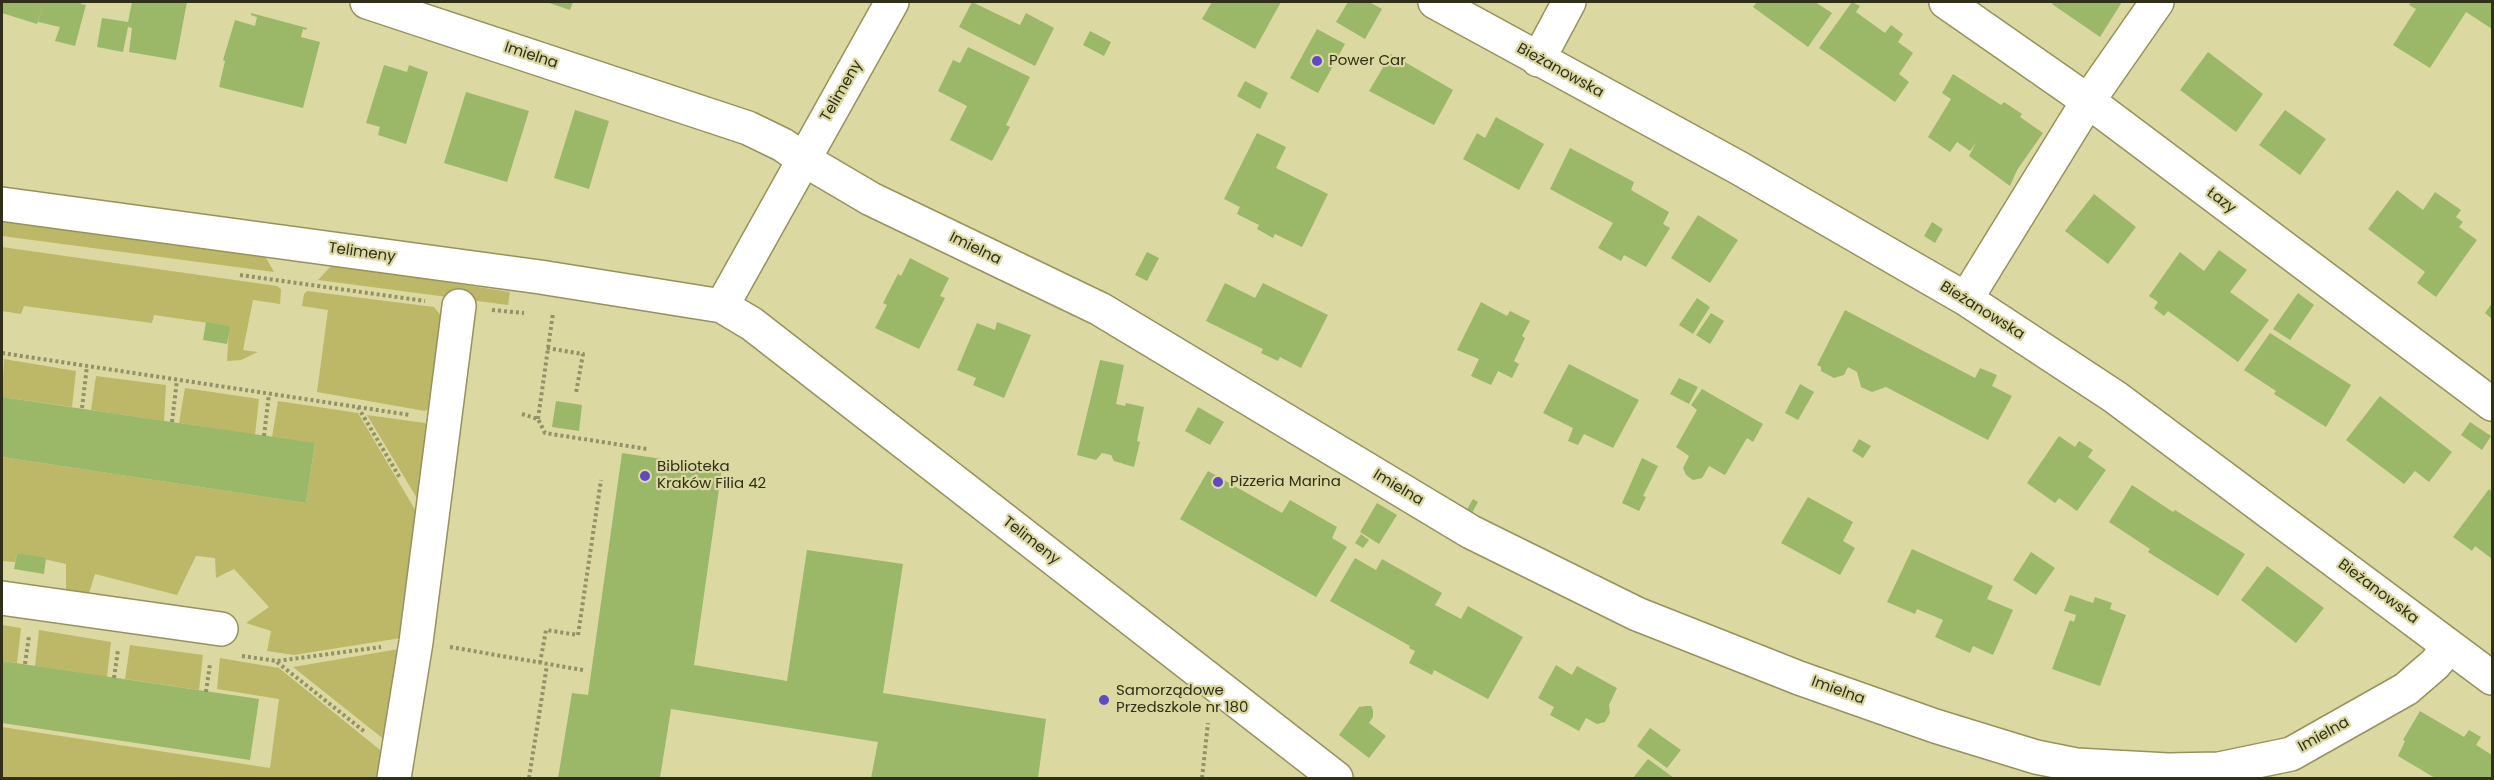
<!DOCTYPE html>
<html>
<head>
<meta charset="utf-8">
<style>
  body { margin:0 }
  #map { position:relative; width:2494px; height:780px; overflow:hidden; background:#dbd9a1; font-family:Poppins,sans-serif }
  canvas { display:block }
  .frame { position:absolute; inset:0; border:3px solid #302f19; pointer-events:none }
</style>
</head>
<body>
<div id="map">
<canvas width="2494" height="780"></canvas>
<div class="frame"></div>
</div>
<script>
const context = document.querySelector('canvas').getContext('2d');
context.lineJoin = 'round';
function fillPath(path, color) { context.fillStyle = color; context.fill(path, 'evenodd'); }
function stroke(path, color, width, dash) { context.strokeStyle = color; context.lineWidth = width; context.lineCap = dash ? 'butt' : 'round'; context.setLineDash(dash || []); context.stroke(path); }
function write(font, color, halo, rows, align = 'center') {
  context.font = font + ' Poppins,sans-serif'; context.lineWidth = 4.5; context.setLineDash([]); context.textBaseline = 'middle'; context.strokeStyle = halo; context.fillStyle = color; for (const [text, x, y, turn = 0] of rows) {
    context.save(); context.translate(x, y); context.rotate((+turn || 0) * Math.PI / 180); context.textAlign = isNaN(turn) ? turn : align; if (halo) context.strokeText(text, 0, 0); context.fillText(text, 0, 0); context.restore();
  }
}
fillPath(new Path2D(`
  M2 220 265 256 274 272 2 236Z
  M2 247 277 286 281 289 280 304 253 300 243 350 258 352 241 360 227 361 229 326 154 315 152 323 24 306 21 314 2 311Z
  M333 264 510 292 508 305 318 280Z
  M307 291 434 307 443 318 433 406 425 411 317 392 328 310 302 306 304 294Z
  M4 359 76 371 72 407 2 397Z
  M96 376 166 385 164 421 91 410Z
  M185 388 259 399 255 435 179 423Z
  M278 401 358 413 417 513 401 638 294 655 267 651 271 631 246 623 269 607 234 569 216 578 215 558 196 556 177 595 95 574 86 603 66 601V564L17 553 15 562 2 561V457L306 503 315 444 272 437Z
  M367 415 425 423 428 428 418 500Z
  M2 625 21 628 17 663 2 661Z
  M39 630 111 642 107 677 35 666Z
  M130 645 203 655 199 690 125 679Z
  M399 649 386 741 293 667Z
  M220 658 279 668 385 754 382 778H2V727L270 768 279 699 217 689Z`), '#bcb868');
fillPath(new Path2D(`
  M2 2H81V4L86 5 75 46 55 41 60 27 38 22 42 8 37 24 2 13Z
  M132 2H187L176 60 129 52 132 28 128 27 123 52 97 47 102 18 128 22Z
  M546 2H573L570 10Z
  M972 2 1020 25 1026 13 1054 28 1035 66 959 27Z
  M1212 2H1281L1255 49 1202 19Z
  M1348 2H1369L1382 9 1365 39 1336 22Z
  M1757 2H1815L1832 13 1808 47 1753 7Z
  M1852 2 1860 6 1856 12 1885 33 1891 25 1903 34 1898 42 1913 53 1899 74 1909 82 1895 102 1819 48Z
  M2054 2H2122L2100 37 2052 4Z
  M2411 2H2492V29L2466 12 2430 68 2393 45 2416 9 2409 5Z
  M251 13 307 28 306 30 303 29 301 37 320 42 303 108 219 87 225 61 223 60 235 20 255 26 257 17 251 15Z
  M1317 29 1345 44 1318 93 1290 78Z
  M1090 31 1111 42 1104 56 1083 45Z
  M968 47 1030 77 1006 125 1010 127 992 161 950 140 967 106 938 91 953 60 960 63Z
  M2208 52 2263 94 2236 132 2180 90Z
  M1391 54 1453 90 1434 125 1369 91Z
  M384 65 407 72 409 65 428 72 406 144 378 135 380 127 366 123Z
  M1953 74 2001 105 2004 102 2022 114 2020 117 2043 133 2017 170 2010 186 1969 156 1976 143 1970 151 1957 142 1950 152 1928 137 1951 99 1942 93Z
  M1245 81 1268 93 1260 109 1237 96Z
  M466 92 529 111 507 182 444 163Z
  M575 110 609 121 589 189 554 178Z
  M2285 110 2326 139 2300 175 2259 145Z
  M1496 117 1544 144 1519 190 1463 159 1477 133 1485 138Z
  M1257 133 1286 147 1276 168 1328 194 1302 247 1275 234 1273 238 1257 229 1259 225 1237 214 1240 207 1224 199Z
  M1570 148 1634 182 1631 190 1669 212 1663 224 1670 228 1646 267 1624 255 1621 261 1598 248 1613 223 1550 189Z
  M2397 190 2423 210 2435 192 2461 210 2456 217 2463 222 2459 227 2477 240 2436 297 2417 283 2425 272 2368 229Z
  M2094 194 2136 227 2108 264 2065 231Z
  M1698 215 1738 240 1710 283 1671 258Z
  M1932 222 1943 229 1935 243 1924 236Z
  M2219 250 2247 270 2230 292 2269 320 2238 362 2168 311 2164 316 2154 308 2158 302 2149 296 2180 252 2204 271Z
  M1147 252 1159 258 1147 281 1135 275Z
  M910 258 949 278 940 296 945 298 919 349 875 328 887 305 883 303 898 274 901 276Z
  M1225 283 1255 298 1263 283 1328 315 1301 368 1280 357 1278 361 1261 353 1263 349 1206 321Z
  M2298 293 2314 305 2290 340 2273 329Z
  M1697 298 1710 307 1693 334 1679 325Z
  M1481 302 1507 316 1510 311 1530 321 1522 336 1525 338 1514 361 1519 364 1512 378 1498 371 1491 385 1471 376 1479 359 1457 350Z
  M2492 303V319L2485 313Z
  M1845 310 1975 378 1980 368 1997 375 1992 386 2012 396 1988 440 1886 387 1872 392 1861 387 1857 372 1848 367 1844 375 1834 378 1821 371V367L1817 365Z
  M1711 313 1724 321 1710 344 1696 335Z
  M206 322 230 326 227 344 203 340Z
  M997 322 1031 335 1004 398 973 385 976 378 957 370 977 323 995 330Z
  M2270 333 2351 385 2326 427 2274 394 2276 391 2244 370Z
  M1100 360 1124 365 1116 404 1125 406 1126 403 1144 407 1137 441 1140 442 1134 467 1114 461 1111 455 1102 453 1096 460 1077 455Z
  M1569 364 1639 400 1613 448 1584 434 1578 445 1568 441 1573 428 1543 413Z
  M1679 378 1698 387 1689 404 1670 394Z
  M1800 384 1814 392 1798 420 1785 413Z
  M1702 389 1763 424 1753 442 1747 438 1725 475 1709 466 1702 478 1693 480 1686 475 1683 468 1689 456 1676 447 1697 410 1691 405Z
  M2380 396 2452 452 2429 482 2415 471 2404 484 2346 440Z
  M2 397 315 443 306 503 2 457Z
  M556 401 582 405 579 431 552 427Z
  M1198 407 1224 422 1210 445 1185 431Z
  M2470 422 2491 436 2482 450 2461 435Z
  M2059 436 2075 447 2079 441 2093 450 2088 457 2106 470 2077 511 2059 498 2055 503 2027 483Z
  M1859 439 1871 446 1863 458 1852 451Z
  M622 453 722 468 694 665 787 681 807 550 903 564 883 693 1046 719 1038 778H871L878 742 671 709 660 778H558L572 693 588 695Z
  M1642 458 1658 466 1643 496 1646 497 1639 511 1622 503Z
  M1208 471 1282 513 1290 500 1337 527 1332 538 1347 547 1316 597 1180 519Z
  M2132 485 2173 512 2175 510 2245 554 2218 596 2148 552 2150 549 2109 522Z
  M2489 489 2492 492V559L2475 546 2472 551 2453 537Z
  M1808 497 1853 522 1843 541 1855 548 1840 575 1781 543Z
  M1473 499 1478 502 1471 515 1466 511Z
  M1377 503 1397 515 1379 544 1360 532Z
  M1361 534 1369 540 1363 548 1355 543Z
  M1912 549 1993 586 1987 599 2013 610 1993 655 1973 646 1970 653 1935 637 1943 620 1917 609 1915 614 1887 602Z
  M2031 552 2055 568 2036 595 2013 580Z
  M17 553 46 558 44 574 14 569Z
  M1355 558 1376 570 1382 559 1442 593 1435 605 1461 619 1468 606 1523 637 1488 699 1434 670 1432 675 1409 663 1415 651 1409 648 1410 646 1330 601Z
  M2267 566 2324 608 2296 643 2241 600Z
  M2070 595 2093 603 2095 597 2112 603 2110 609 2126 615 2100 686 2052 669 2070 620 2074 622 2076 615 2064 611Z
  M2 661 259 699 250 760 2 723Z
  M1556 665 1572 675 1577 666 1617 688 1609 705 1610 713 1605 722 1597 724 1586 718 1579 731 1550 715 1554 707 1538 698Z
  M1366 706H1371L1373 710V717L1369 723 1386 736 1369 758 1339 735 1359 707Z
  M2420 711 2464 737 2469 730 2481 737 2476 745 2492 755V778H2435L2398 756 2405 741 2403 740Z
  M1650 728 1681 750 1667 768 1637 746Z
  M1648 759 1674 778H1633Z`), '#9ab868');
const minor = new Path2D(`
  M367 2 748 128 783 145 803 159 871 199 1100 309 1471 532 1637 614 1799 678 1935 726 2036 757 2076 765 2168 770 2219 769 2291 754 2406 689 2435 664 2449 647
  M1435 2 1739 168 1966 299 2115 397 2492 678
  M1946 2 2088 101 2492 404
  M1538 60 1569 2
  M2 204 540 277 722 306 752 324 1336 778
  M1966 299 2088 101 2157 2
  M722 306 892 2
  M2 598 221 629
  M394 778 416 642 459 306`);
stroke(minor, '#95925d', 36);
stroke(new Path2D(`
  M240 275 425 301
  M492 310 524 313
  M547 348 583 354 576 393
  M2 353 410 415
  M358 407 400 478
  M82 408 87 366
  M522 414 538 419 545 433 647 449
  M538 419 553 313
  M172 422 177 380
  M264 436 269 394
  M450 647 583 670
  M242 656 277 661 381 647
  M277 662 365 732
  M540 663 546 630 578 635 601 480
  M25 664 29 636
  M114 678 118 650
  M206 692 210 664
  M529 778 547 665
  M1202 778 1208 723`), '#929167', 4, [3, 3]);
stroke(minor, '#fff', 33);
for (const [x, y, r, color] of [
  [1317,61,6,"#604ac3"],
  [645,476,6,"#604ac3"],
  [1218,482,6,"#604ac3"],
  [1104,700,6,"#604ac3"]
]) { const dot = new Path2D(); dot.arc(x, y, r, 0, 2 * Math.PI); context.fillStyle = color; context.fill(dot); stroke(dot, '#dbd9a1', 2); }
write('15px', '#302f19', '#dbd9a1', [
  ["Imielna",531,56,18],
  ["Bieżanowska",1560,71,29],
  ["Telimeny",842,91,-60],
  ["Łazy",2221,201,37],
  ["Imielna",975,249,26],
  ["Telimeny",362,253,8],
  ["Bieżanowska",1982,311,32],
  ["Imielna",1398,488,31],
  ["Telimeny",1031,541,38],
  ["Bieżanowska",2378,592,37],
  ["Imielna",1838,691,20],
  ["Imielna",2324,735,-29]
]);
write('15px', '#302f19', '#dbd9a1', [
  ["Power Car",1329,61],
  ["Biblioteka",657,467],
  ["Kraków Filia 42",657,484],
  ["Pizzeria Marina",1230,482],
  ["Samorządowe",1116,691],
  ["Przedszkole nr 180",1116,708]
], 'left');
</script>
</body>
</html>
